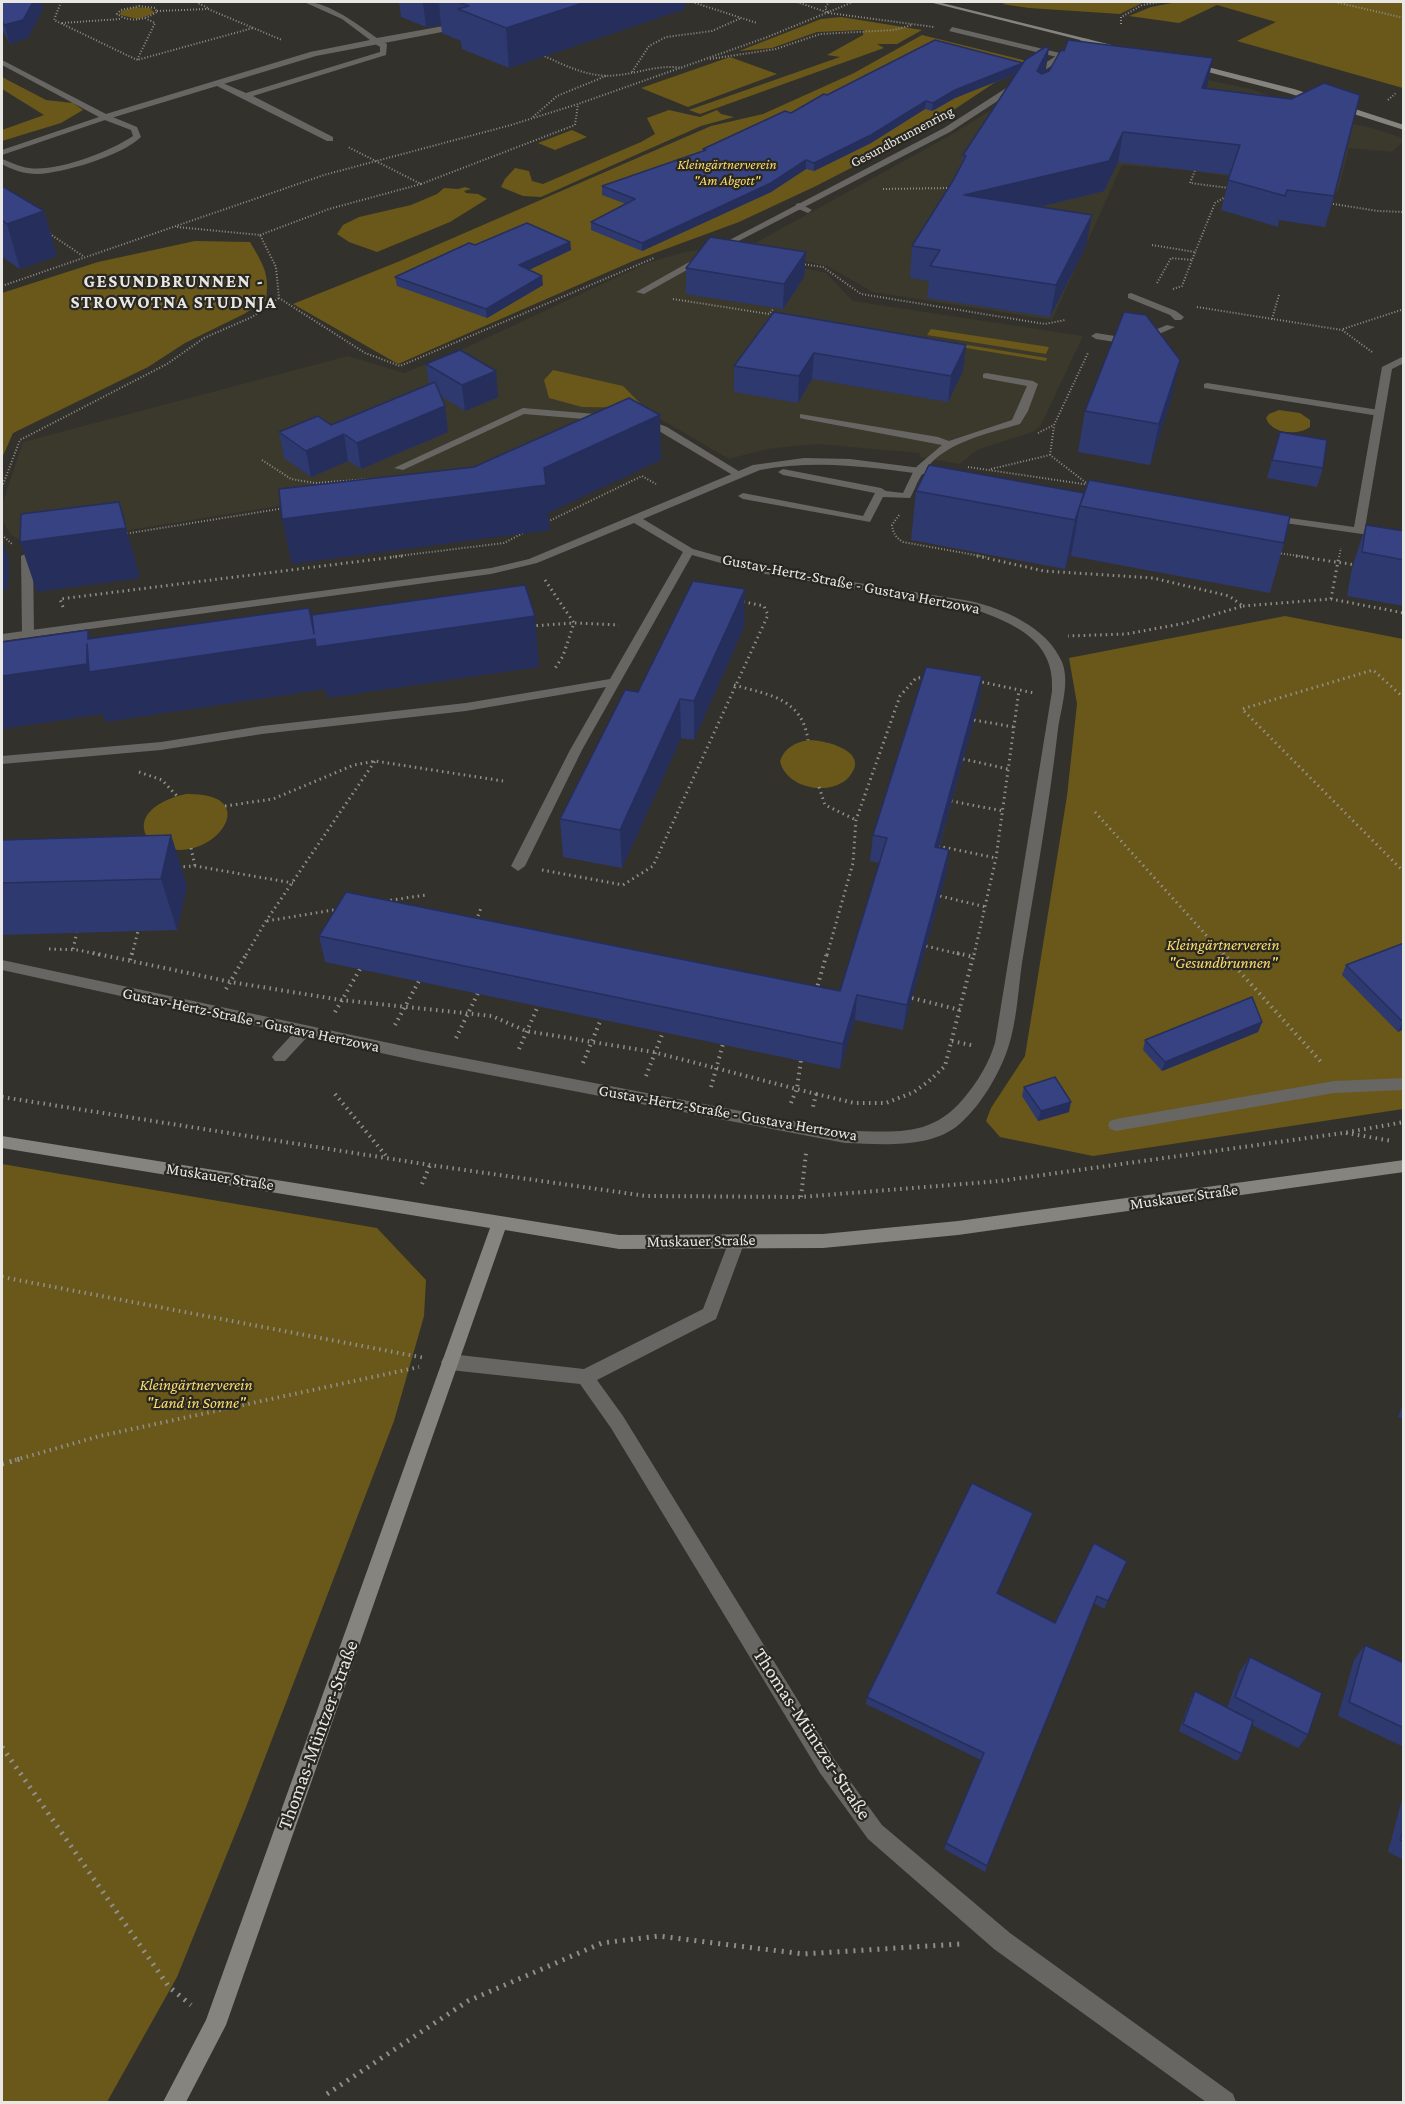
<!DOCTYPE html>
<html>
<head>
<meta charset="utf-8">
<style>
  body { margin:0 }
  #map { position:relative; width:1405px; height:2104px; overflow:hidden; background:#33312b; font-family:"Crimson Pro",serif }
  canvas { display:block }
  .frame { position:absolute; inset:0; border:3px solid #e8e7e3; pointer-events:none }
</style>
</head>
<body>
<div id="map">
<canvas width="1405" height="2104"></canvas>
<div class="frame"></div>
</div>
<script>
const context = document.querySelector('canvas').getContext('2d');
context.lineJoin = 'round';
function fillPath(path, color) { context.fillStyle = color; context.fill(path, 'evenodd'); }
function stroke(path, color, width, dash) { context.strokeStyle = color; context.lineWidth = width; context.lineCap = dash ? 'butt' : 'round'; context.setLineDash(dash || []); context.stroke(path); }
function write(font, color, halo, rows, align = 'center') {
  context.font = font + ' "Crimson Pro",serif'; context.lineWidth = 4.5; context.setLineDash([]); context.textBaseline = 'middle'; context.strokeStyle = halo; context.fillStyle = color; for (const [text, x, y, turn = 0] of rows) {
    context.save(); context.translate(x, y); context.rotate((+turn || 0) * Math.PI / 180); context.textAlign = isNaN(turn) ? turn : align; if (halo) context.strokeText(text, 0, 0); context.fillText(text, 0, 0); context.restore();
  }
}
fillPath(new Path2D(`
  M1067 63 1199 78 1251 89 1342 122 1368 127 1403 138V142L1392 152 1349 148 1338 191 1185 170 1122 165 1052 320 873 292 827 266 746 248 949 136Z
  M716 249 826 273 853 301 1083 336 1041 425 1035 431 977 450 960 464 919 457 920 453 816 444 767 449 729 459 650 413 501 481 309 501 30 546 11 535 2 520 3 502 23 442 348 356 404 373 463 349 647 263 688 251Z`), '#3b382c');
fillPath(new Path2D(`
  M1008 2H1152L1142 3 1120 14 1029 8 1002 4Z
  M1177 2 1403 3V88L1237 41 1276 22 1217 5 1179 23 1129 16 1151 7Z
  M135 7 150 8 155 13 138 19 120 15 121 11Z
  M841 17 922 30 897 44H877L884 48 700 114 689 110 840 57 827 55 863 35 864 30 817 32 772 48 739 51 821 19Z
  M922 35 1027 61 919 133 816 186 739 222 633 261 398 364 293 304 400 261 711 126 763 114 854 73Z
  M730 57 777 74 688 107 641 88Z
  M2 77 46 100 73 103 83 110 61 123 2 141V130L44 115 2 89Z
  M669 110 700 117 717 110 721 114 734 117 701 126 541 197 523 196 501 187 505 179 515 168 529 171 532 181 543 184 641 142 655 134 647 118Z
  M572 130 587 137 555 150 538 143Z
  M465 187 471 189 464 191 466 193 478 194 487 199 450 222 377 252 349 242 337 234 343 225 359 217 411 205 437 194 444 188 458 189Z
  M195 241 250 242C263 264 270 274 266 300L244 314 185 343 148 367 13 433 2 458V293L98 262Z
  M827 322 1047 358 1046 361 825 325Z
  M931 329 1049 347 1046 354 927 335Z
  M553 370 623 386 645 408 582 407 549 398 544 380Z
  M1279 410 1300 413 1310 420V427C1298 436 1271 434 1266 418L1269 414Z
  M1285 616 1403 639V1109L1093 1156 1000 1137 986 1121 991 1108 1025 1056 1067 796 1077 704 1069 658Z
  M808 740C825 740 872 751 849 777 831 797 786 789 780 761 785 747 795 743 808 740Z
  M186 794C270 792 209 870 159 845 152 842 145 837 144 829 141 808 171 797 186 794Z
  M2 1164 377 1228 426 1280 424 1316 394 1421 246 1807 177 1977 107 2102H2Z`), '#695819');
stroke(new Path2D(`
  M61 2 54 20 137 60
  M196 2 208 8
  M692 2 757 23
  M797 2 829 13 934 27
  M1335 2 1404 18
  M139 6 155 8 157 12C144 20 130 23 117 14L121 10Z
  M157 11 208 9 282 40
  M828 12 825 8 829 2
  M145 18 155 23 137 60 253 28
  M62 23 120 19
  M1121 24V17L1142 5 1161 2
  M542 55C566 66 591 79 618 75 640 73 659 64 682 68
  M710 59 776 49 820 34 894 30 912 25
  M632 72 649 46 666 37 712 31 741 18
  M1388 100 1396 93
  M533 117 557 96 606 76
  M1196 168 1190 183 1229 188
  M421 184 575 125 578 104
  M883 189 950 188
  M1327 203 1378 211 1404 212
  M177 227 260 235 276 267 279 298 365 353 400 366 654 258
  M47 232 83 256
  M260 235 329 209 421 184 348 147
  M1152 245 1195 252
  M802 264 823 267 861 294 1045 324 1065 320
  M1157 283 1171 258 1192 260 1215 203 1227 196
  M2 286 324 175 511 125 578 104 765 38 853 2
  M1173 289 1182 286 1192 260
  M673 299 769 314 774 308
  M1197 307 1342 330 1372 352
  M1272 319 1279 295
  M1343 329 1404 309
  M1038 433 1054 425 1088 353
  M1050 455 1054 426
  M262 460 291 479 315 483 370 479
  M968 467 1090 485
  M991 469 1050 455 1089 485
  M2 487 20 440 167 364 204 338 252 317 279 298
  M899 515 892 525C893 533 896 538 903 542L986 557
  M545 523 642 476 656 484
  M124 534 285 508
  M2 535 12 544
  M1278 553 1306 557
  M390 557 504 543 527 531
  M1339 557 1341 548`), '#918f8a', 2, [1, 2]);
stroke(new Path2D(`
  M977 556 1044 571 1153 578 1229 596 1243 606 1186 623 1126 634 1068 636
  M1296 556 1356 565
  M545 580 574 623 563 656 554 670
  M1331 599 1339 556
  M1243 606 1331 599 1404 613
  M63 607 60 599 402 556
  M531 626 574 623 619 625
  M977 681 1034 693
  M734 685C769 695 802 698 808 740
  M1404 698 1373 670 1242 709 1404 872
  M974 720 1014 727
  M963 759 1008 769
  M139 772 162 780 177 796
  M819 787 825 805 856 820
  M951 801 1003 811
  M225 806 273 799 354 765 375 761 503 781
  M1095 812 1224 955
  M938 846 996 858
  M191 848 195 866
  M178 867 195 866 293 883
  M542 870 623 885 653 866 768 615 764 606 740 601
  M940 896 986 907
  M385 901 426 895
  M267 921 339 909
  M476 921 481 908
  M926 946 963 955
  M49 949 79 950 100 955
  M73 949 77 932
  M132 955 138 931
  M246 955 266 921 375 761
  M827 955 853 863 856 820 900 696 916 678 928 677
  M974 955 996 858 1019 690`), '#918f8a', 3, [1.5, 4]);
stroke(new Path2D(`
  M93 953 231 982 341 1000 492 1016 526 1031 653 1052 816 1094 813 1107
  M957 953 974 957
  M1223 953 1323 1064
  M130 960 132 953
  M226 989 247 953
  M816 991 827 953
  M912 998 960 1010
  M335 1012 360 969
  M395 1025 419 981
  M456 1038 478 993
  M952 1041 975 1046
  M519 1049 538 1006
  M583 1063 601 1019
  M646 1076 663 1032
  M711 1087 723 1044
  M335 1094 387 1157
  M816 1094 854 1103H886L914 1092 929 1081 945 1066 974 953
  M2 1097 430 1165 646 1196 801 1197 1000 1181 1343 1133 1404 1122
  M791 1103 797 1088 801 1060
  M1346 1133 1392 1141
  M422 1184 430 1165
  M801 1197 806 1153
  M2 1277 425 1358
  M15 1460 100 1436 419 1367`), '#918f8a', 4, [1.5, 4.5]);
stroke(new Path2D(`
  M2 1464 20 1459
  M2 1747 169 1987 191 2005
  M327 2094 468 2001 602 1943 658 1936 803 1954 960 1944`), '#918f8a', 5, [2, 6]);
fillPath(new Path2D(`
  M952 27 1064 54 1065 56 1061 58 949 31Z
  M372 38H378L387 44 386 55 253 96 333 137V141H327L211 83 218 81 246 93 380 52V47L372 42Z
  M102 115H108L137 127 141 137C121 156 64 173 37 174 25 174 12 170 2 164V159C11 162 19 167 29 168 57 172 109 152 133 136L131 130 102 119Z
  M799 203 812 210 808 213 796 208V204Z
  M707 252 711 255 710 257 644 294 636 292Z
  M986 373 1033 381 1038 384 1028 411 1020 424C987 434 943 442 923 473 917 481 915 490 910 498L883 497 870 522 743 499 738 496 743 493 863 516 875 493 783 475 778 472 783 469 881 488 886 491 903 493 915 468 942 445 804 419 800 418V414L938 437 949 441 1012 420 1027 386 983 378V374Z
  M1207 383 1379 410 1384 413 1379 416 1204 388V384Z
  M523 408 608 415 613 418 608 421 524 414 403 470 394 468Z
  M643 418 667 427 745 475 736 477 659 431 639 423 638 421Z
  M27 553 33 556 34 634 28 638 22 634 21 556Z
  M304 1025 309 1027 311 1031 309 1035 285 1061H275L272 1057 275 1053 299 1027Z
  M1404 1078V1090L1334 1093 1116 1131 1110 1129 1108 1125 1110 1121 1116 1119 1334 1081Z
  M737 1234 743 1236 745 1241 716 1319 597 1380 623 1416 834 1759 882 1825 1010 1933 1233 2094 1236 2102H1206L994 1949 868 1839 820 1773 611 1428 580 1384 450 1370 444 1367 441 1362 444 1357 450 1354 584 1369 703 1309 729 1241 731 1236Z`), '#676663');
fillPath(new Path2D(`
  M304 2C326 0 359 25 377 38L460 23 464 25 442 32 316 56 108 119 2 155V150L99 117 2 65V60L106 114 310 52 370 40 342 19Z
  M1084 38 1091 40 950 132 725 248 718 246 944 128Z
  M1131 293 1176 311 1184 317 1181 320H1175L1170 315 1128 298V294Z
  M1167 325 1175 327 1134 345 1096 339 1091 336 1096 333 1133 339Z
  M1404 356V363L1392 369 1365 528 1404 534V540L1264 520 1263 518 1268 515 1354 527 1382 367Z
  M804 458 850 459 944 471 949 474 944 477C882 469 822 458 760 470L643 519 693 549 754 566 970 601C1004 609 1047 627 1062 662 1070 682 1061 708 1058 729 1049 807 1035 885 1022 963 1018 991 1017 1021 1008 1048 999 1075 979 1109 956 1127 926 1149 880 1144 845 1143L422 1062 2 970V960L422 1050 845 1131C898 1131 933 1139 968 1093 980 1078 989 1062 995 1043L1052 691C1056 638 1010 622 968 607L753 572 692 555 582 750 525 866 518 871 511 866 570 750 606 687 466 711 262 734 161 750 2 764V756L161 742 262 726 466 703 610 679 683 552 634 523 537 563 491 574 2 641V634L491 568 529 559 753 465Z`), '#676663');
fillPath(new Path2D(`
  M929 2H938L1132 50 1128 52Z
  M1192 63 1294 89 1404 125V130L1288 93 1189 67Z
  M2 1136 619 1235 823 1234 958 1221 1404 1160V1172L958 1235 823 1248 619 1249 505 1230 226 2025 186 2102H163L206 2020 490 1228 2 1148Z`), '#85847f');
fillPath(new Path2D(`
  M2 2H41L43 9 28 38 10 44 2 29Z
  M399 2H685V9L509 68 462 49 461 41 442 33 441 25 426 27 401 17Z
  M935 40 1046 72 1206 88 1334 196 1325 227 1279 220 1278 227 1221 210 1230 175 1118 162 1104 191 1039 207 1086 246 1050 317 927 298 929 281 910 278 912 246 954 179 962 162 963 155 1016 74 955 98 932 111 925 109 871 143 814 171 806 169 771 192 642 251 591 230V222L626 204 602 195V186L703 151V149L791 113Z
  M2 186 44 211 57 256 20 269 2 257Z
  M570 242 571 250 529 270 543 285 487 318 397 286 395 277 475 245Z
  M806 252 804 277 783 309 686 294V268Z
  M774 312 963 371 948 402 812 379 798 403 734 392V366Z
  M426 364 498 397 465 411 441 396 445 406 448 432 361 469 348 461 311 477 284 458 279 432 331 425 429 384Z
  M1171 400 1150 465 1078 452 1085 411Z
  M1280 432 1323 468 1317 487 1267 478Z
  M929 465 1284 543 1270 593 1071 556 1072 550 1065 569 911 540 916 491Z
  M1366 525 1404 531V606L1347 596 1352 568Z
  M744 627 694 740 681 738 622 868 563 857 560 819 638 692Z
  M982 676 979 702 939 848 949 850 946 875 903 1030 855 1020 840 1069 325 962 319 936 840 991 880 863 870 861 873 835Z
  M171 835 187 886 177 930 2 935V840Z
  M1404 943V1029L1398 1032 1342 975 1346 965Z
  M1262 1022 1258 1032 1162 1071 1143 1050 1145 1040Z
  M1024 1087 1069 1112 1038 1121 1022 1096Z
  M1404 1402V1419L1398 1417Z
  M1030 1521 998 1593 1055 1623 1127 1561 1104 1609 1094 1603 985 1872 944 1849 981 1760 866 1704 867 1697Z
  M1365 1645 1404 1663V1747L1338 1716 1354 1660Z
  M1250 1657 1308 1735 1298 1748 1252 1725 1242 1754 1237 1761 1179 1731 1191 1698 1195 1691 1227 1708 1240 1671Z
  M1404 1792V1860L1388 1852Z`), '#2e3970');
fillPath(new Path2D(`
  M33 2H41L43 9 28 38 10 44 4 25Z
  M423 2H439L441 25 426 27Z
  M586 2H685V9L509 68 506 28Z
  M1049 48 1045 76 1037 71Z
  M1213 58 1207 87 1196 117 1202 88Z
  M1023 63 1022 71 955 98 932 111 933 103 955 90Z
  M926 101 925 109 871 143 814 171V163Z
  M1123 132 1118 162 1104 191 960 226 964 195Z
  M806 160V169L771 192 642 251V243Z
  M44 211 57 256 20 269 7 224Z
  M1092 215 1086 246 1050 317 1056 285Z
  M570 242 571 250 520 274 519 265Z
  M806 252 804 277 783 309 784 284Z
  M542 276 543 285 487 318 486 309Z
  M966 345 963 371 948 402 951 376Z
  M814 353 812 379 798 403 799 376Z
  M1180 360 1171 400 1150 465 1159 424Z
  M496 371 498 397 465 411 462 385Z
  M445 406 448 432 361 469 357 443Z
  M660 415 661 460 548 513 550 530 292 564 282 519 544 468Z
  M344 434 348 461 311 477 306 451Z
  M1084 493 1080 506 1072 550 1065 569 1075 520Z
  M119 502 140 578 37 592 20 542Z
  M2 540 9 560 8 589 2 590Z
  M745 589 744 627 694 740V701Z
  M535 616 539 667 327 698 325 689 106 722 103 714 2 729V676L88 639V630L101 670 315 639Z
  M982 676 979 702 932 872 935 847Z
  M680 699 681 738 622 868 620 830Z
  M171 835 187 886 177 930 161 879Z
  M949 850 946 875 903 1030 907 1005Z
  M857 995 855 1020 840 1069 843 1044Z
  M1262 1022 1258 1032 1162 1071 1165 1062Z
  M1404 1022V1029L1398 1032 1403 1022Z
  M1071 1102 1069 1112 1038 1121 1041 1111Z
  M1033 1513 1030 1521 995 1601 997 1593Z`), '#262e5b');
const building = new Path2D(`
  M2 2H33L23 20 4 25 2 20Z
  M458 2H586L506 28 458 9 469 6Z
  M935 40 1023 63 955 90 933 103 926 101 871 135 814 163 806 160 771 183 642 243 591 222 635 199 602 186 706 150 703 149 785 111 791 113 824 94 827 95Z
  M1068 40 1213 58 1202 88 1291 99 1324 83 1360 95 1334 196 1287 190 1285 196 1228 180 1240 145 1123 132 1109 161 964 195 1092 215 1056 285 930 266 940 250 912 246 954 179 966 156 963 155 1025 60 1045 47 1049 48 1037 71 1042 74 1049 71 1061 50 1064 51Z
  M2 186 44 211 7 224 2 220Z
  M527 223 570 242 519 265 542 276 486 309 395 277 469 243 475 245Z
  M710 237 806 252 784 284 686 268Z
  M774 312 966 345 951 376 814 353 799 376 734 366Z
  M1124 312 1146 315 1180 360 1159 424 1085 411Z
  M460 350 496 371 462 385 426 364Z
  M435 382 445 406 357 443 344 434 306 451 279 432 318 416 331 425Z
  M629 398 660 415 544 468 546 485 282 519 279 489 474 467Z
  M1280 432 1327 440 1323 468 1272 460Z
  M929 465 1084 493 1075 520 916 491Z
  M1089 480 1290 516 1284 543 1080 506Z
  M119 502 126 528 20 542 21 514Z
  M1366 525 1404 531V560L1362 552Z
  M693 581 745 589 694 701 680 699 620 830 560 819 625 690 638 692Z
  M525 585 535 616 316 647 315 639 89 672 87 644V664L2 676V642L88 630V639L309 608 314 634 312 615Z
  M926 667 982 676 935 847 949 850 907 1005 857 995 843 1044 319 936 346 892 840 991 887 838 873 835Z
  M171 835 161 879 2 883V840Z
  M1404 943V1022H1403L1346 965Z
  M1252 997 1262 1022 1165 1062 1145 1040Z
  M1055 1077 1071 1102 1041 1111 1024 1087Z
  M972 1483 1033 1513 997 1593 1055 1623 1094 1543 1127 1561 1108 1601 1097 1596 987 1866 946 1843 984 1753 867 1697Z
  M1365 1645 1404 1663V1728L1349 1702Z
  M1250 1657 1322 1693 1308 1735 1235 1697Z
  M1195 1691 1253 1721 1242 1754 1183 1724Z
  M1404 1828V1842L1400 1840Z`);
fillPath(building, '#364282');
stroke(building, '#262e5b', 1.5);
write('14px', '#e8e7e3', '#292721', [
  ["Gesundbrunnenring",902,137,-28]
]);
write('italic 14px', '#fedd6b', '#292721', [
  ["Kleingärtnerverein",727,165],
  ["\"Am Abgott\"",727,181]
]);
write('16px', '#e8e7e3', '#292721', [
  ["Gustav-Hertz-Straße - Gustava Hertzowa",851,584,11],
  ["Gustav-Hertz-Straße - Gustava Hertzowa",251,1020,12],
  ["Gustav-Hertz-Straße - Gustava Hertzowa",728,1113,10],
  ["Muskauer Straße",220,1177,9],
  ["Muskauer Straße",1184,1197,-8],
  ["Muskauer Straße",701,1241,-1]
]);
write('italic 16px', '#fedd6b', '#292721', [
  ["Kleingärtnerverein",1223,945],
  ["\"Gesundbrunnen\"",1223,963],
  ["Kleingärtnerverein",196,1385],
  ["\"Land in Sonne\"",196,1403]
]);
context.letterSpacing = '1.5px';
write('bold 18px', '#e8e7e3', '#292721', [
  ["GESUNDBRUNNEN -",174,281],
  ["STROWOTNA STUDNJA",174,302]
]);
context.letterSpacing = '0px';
write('20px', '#e8e7e3', '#292721', [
  ["Thomas-Müntzer-Straße",812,1734,57],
  ["Thomas-Müntzer-Straße",318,1735,-70]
]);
</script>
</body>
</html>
